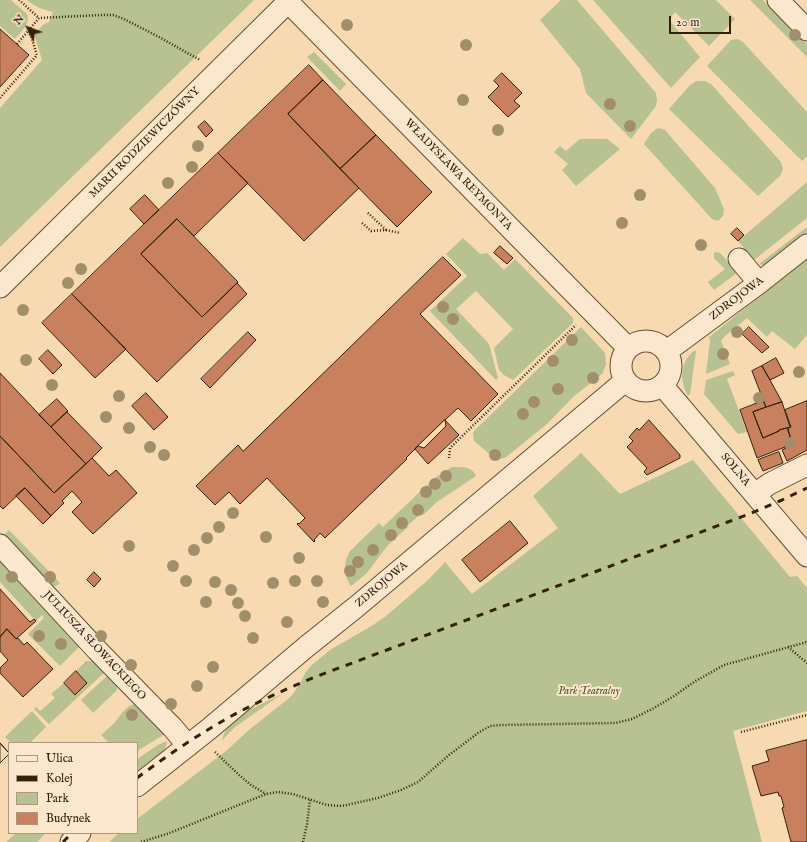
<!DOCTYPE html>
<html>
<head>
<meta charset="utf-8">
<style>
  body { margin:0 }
  #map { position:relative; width:807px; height:842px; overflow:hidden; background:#f7dab2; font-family:"IM FELL English",serif }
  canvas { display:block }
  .legend { position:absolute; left:8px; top:742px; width:130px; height:92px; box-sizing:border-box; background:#fae7cd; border:1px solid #ab987f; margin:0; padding:5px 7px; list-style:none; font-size:12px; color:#34210b }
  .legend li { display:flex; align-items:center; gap:8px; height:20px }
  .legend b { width:20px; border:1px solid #ab987f }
  .north { position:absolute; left:8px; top:8px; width:40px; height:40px; -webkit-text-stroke:3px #fae7cd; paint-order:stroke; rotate:312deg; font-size:11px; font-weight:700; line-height:16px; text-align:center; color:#34210b }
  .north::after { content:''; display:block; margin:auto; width:14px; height:18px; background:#34210b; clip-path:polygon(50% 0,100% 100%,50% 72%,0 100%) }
  .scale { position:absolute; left:669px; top:16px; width:62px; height:18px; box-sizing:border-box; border:2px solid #34210b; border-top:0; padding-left:5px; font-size:12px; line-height:14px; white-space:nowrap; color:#34210b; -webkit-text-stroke:3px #fae7cd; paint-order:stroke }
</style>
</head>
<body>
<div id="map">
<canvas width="807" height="842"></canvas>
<ul class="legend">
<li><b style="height:5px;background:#fae7cd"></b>Ulica</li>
<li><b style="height:5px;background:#34210b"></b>Kolej</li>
<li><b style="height:11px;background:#b7c191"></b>Park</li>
<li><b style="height:11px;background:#c9805e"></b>Budynek</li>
</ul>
<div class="north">N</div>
<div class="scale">20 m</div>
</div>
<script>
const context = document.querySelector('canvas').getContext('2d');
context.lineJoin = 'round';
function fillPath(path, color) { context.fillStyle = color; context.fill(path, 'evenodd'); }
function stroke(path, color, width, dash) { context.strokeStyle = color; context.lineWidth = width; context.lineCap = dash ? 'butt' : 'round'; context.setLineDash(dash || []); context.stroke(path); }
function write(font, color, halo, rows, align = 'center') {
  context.font = font + ' "IM FELL English",serif'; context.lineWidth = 4; context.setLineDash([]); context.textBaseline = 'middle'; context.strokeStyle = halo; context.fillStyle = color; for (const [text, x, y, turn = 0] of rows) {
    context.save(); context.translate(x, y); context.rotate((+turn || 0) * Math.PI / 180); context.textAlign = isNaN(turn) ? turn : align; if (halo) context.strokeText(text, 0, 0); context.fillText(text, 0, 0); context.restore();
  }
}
fillPath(new Path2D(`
  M0 0H11L27 14C31 23 21 32 15 39L0 26Z
  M27 0H254L0 247V108L42 60 34 34 44 24 49 22 53 12C42 9 37 8 27 0Z
  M561 0H577L656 93 657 100 656 106 631 139 586 93 580 69 540 20Z
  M593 0H716L735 19 709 46 675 12 669 20 700 57 671 88Z
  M750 0H763L807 44V57Z
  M738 39 743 42 807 112V156L802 161 707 66 731 40Z
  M314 52 346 84 340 91 307 57Z
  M696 81H705L711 84 781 162 783 169 780 176 758 196 669 109 690 85Z
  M658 128 665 130 715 188 724 209 723 216 718 221 712 219 644 144 651 133Z
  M580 139H607L620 149 576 186 562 170 568 164 554 152 560 146 566 151Z
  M807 182V218L754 260 738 241Z
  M807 227V233L767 264 762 265 759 264Z
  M463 238 480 254 487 253 504 270 515 259 573 318V323L513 380 504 375 499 370 494 348 513 329 476 291 456 309 489 344 498 378 496 380 430 311 467 276 446 254Z
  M716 252 720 253 738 272 714 290 708 282 725 269 714 258V253Z
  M807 259V335L795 349 772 331 767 337 747 318 724 337 721 341 730 364 706 374 710 341 709 337Z
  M581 327 605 353 606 365 602 374 573 397 547 424 505 458 499 459 493 457 474 441 473 434 474 431Z
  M695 350 696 351 690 394 688 396C679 380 680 361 695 350Z
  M733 371 735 375 727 379 747 432 738 434 704 394 706 380Z
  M581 453 620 494 693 460 790 577 797 576 807 588V711L733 731 762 842H109L119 833H137V819L226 751 250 729 288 699 293 694 302 680 305 673 312 665 330 650 373 625 386 616 428 580 445 562 472 594 558 528 533 496Z
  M452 467C462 467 472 466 476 476L437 502 423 515 421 514 408 525 409 526 388 545 366 574 351 586C343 575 343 563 350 551L379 523 383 527 428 484 440 474Z
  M9 530 60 583 56 586H53L4 535Z
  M0 558 81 645 60 666 28 634 44 618 42 615 36 621 0 582Z
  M86 661H96L106 671 49 724 34 709 36 707 40 711 55 698 51 694 64 683 75 695 87 683 76 671Z
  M109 674 117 685V690L93 713 81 700Z
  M282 694 235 727 225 737 222 741 224 734 227 728 243 713Z
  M135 704 138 705 165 734 137 751V743H109L101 735C106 730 112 726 116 721 122 714 125 706 135 704Z
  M32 711 46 727 30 743H11L5 737Z
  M167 741 166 746 163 753 137 772V759L158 745Z
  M16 833H46L37 842H6Z`), '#b7c191');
const building = new Path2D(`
  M0 29 29 55 0 87Z
  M309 65 323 80 288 114 359 188 304 241 218 153Z
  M502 73 522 93 514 101 520 106 508 117 488 97 499 86 494 81Z
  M323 80 376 135 340 169 288 114Z
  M205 121 213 130 206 137 198 127Z
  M376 135 432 192 397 227 340 169Z
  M218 153 248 183 194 236 177 219 141 254 202 317 237 283 247 294 157 382 72 294Z
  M145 195 159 210 144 224 130 209Z
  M177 219 238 282 202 317 141 254Z
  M737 228 744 235 738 241 731 234Z
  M500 246 513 258 507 264 494 253Z
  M443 257 461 275 420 314 498 394 471 421 458 408 445 420 446 426 424 448 418 446 406 458 407 459 325 538 320 533 314 540 315 541 314 542 297 524 298 523 299 524 305 518 267 478 240 504 229 492 215 505 196 486 238 445 243 451Z
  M72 294 126 349 95 378 42 323Z
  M749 327 769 347 762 353 742 334Z
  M248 332 256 340 210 388 201 379Z
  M48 350 62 365 53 374 39 359Z
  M776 358 784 373 770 380 762 366Z
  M762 366 770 380 782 402 766 407 752 371Z
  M0 373 86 464 54 493 0 436Z
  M146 393 168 417 154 430 132 406Z
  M57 399 68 411 51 427 39 415Z
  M763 401 766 407 753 412 763 438 779 431V430L787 428 790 436 785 447 757 458 740 410Z
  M807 401V450L787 461 782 450 786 448 790 436 788 429 791 427 785 410Z
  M782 402 790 427 779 430V431L763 438 753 412Z
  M67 412 102 448 86 464 51 427Z
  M445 420 459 435 428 464 415 449Z
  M649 420 680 455V458L647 475 644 472 647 468 627 447 633 441 629 437 637 428 639 430Z
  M0 436 54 493 92 458 109 476 116 470 137 493 93 534 72 512 82 502 72 491 62 501 64 503 51 516 25 488 3 509 0 506Z
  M779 452 783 463 763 471 758 460Z
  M25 488 51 516 43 524 16 496Z
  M510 521 528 543 480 582 462 560Z
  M94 572 101 579 94 587 87 580Z
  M0 589 30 622 34 619 36 621 16 639 7 629 0 637Z
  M7 629 16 639 18 638 24 645 27 642 53 669 23 697 0 673V668L8 660 0 651V637Z
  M76 671 87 683 75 695 64 683Z
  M807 740V842H791L782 808 784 807 781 796H779L778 792 761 796 752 766 769 761 766 751Z
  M0 743 8 752H9V754L0 763Z
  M0 743 8 752H9V754L0 763Z`);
fillPath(building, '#c9805e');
stroke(building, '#34210b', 1);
const minor = new Path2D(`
  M778 0 807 30
  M288 2 628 348
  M739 259 759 283
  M0 287 290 0
  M621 366a25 25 0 1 1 50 0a25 25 0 1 1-50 0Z
  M667 351 759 283 807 245
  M662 385 807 556
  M755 494 769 484 807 465
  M0 545 97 650 173 728 188 746
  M137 786 209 729 306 647 356 607 625 381
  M71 842 80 833`);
stroke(minor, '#654f35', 23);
stroke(new Path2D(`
  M19 0 39 18
  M17 44 39 18 102 15H113L124 19 159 37 200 60
  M0 98 37 55 31 36 28 32
  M362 223 371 231 386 230 367 212
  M386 230 400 233
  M449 458 450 448 576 325
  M788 647 807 663
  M741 732 807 715
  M215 752 239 775 251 785 266 794
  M141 842 167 834 266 794 278 792 293 794 327 805 342 806 378 798 401 790 418 782 449 755 478 733 490 726 501 725 615 723 632 719 654 708 674 696 694 682 724 665 807 642
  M303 842 307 824 310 799`), '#34210b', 2.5, [1, 2]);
stroke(minor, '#fae7cd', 21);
stroke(new Path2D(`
  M137 778C169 754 202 732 237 713 262 700 288 688 315 677L749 514 782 500 807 488
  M63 842 72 833`), '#34210b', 3, [7, 7]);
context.fillStyle = '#a18f6c';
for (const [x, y] of [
  [347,25],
  [795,35],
  [466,45],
  [463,100],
  [610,104],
  [630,126],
  [498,130],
  [198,146],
  [192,167],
  [168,183],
  [640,195],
  [622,223],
  [701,245],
  [81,269],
  [68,283],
  [443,307],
  [23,310],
  [453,319],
  [737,332],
  [572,340],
  [723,354],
  [26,360],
  [553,361],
  [799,372],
  [593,378],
  [52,385],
  [558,389],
  [119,396],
  [759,398],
  [534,402],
  [523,414],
  [106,417],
  [129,428],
  [790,443],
  [150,447],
  [164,455],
  [495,455],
  [446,476],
  [435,484],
  [426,492],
  [418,510],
  [233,513],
  [402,523],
  [219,527],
  [391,535],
  [266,537],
  [207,538],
  [129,546],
  [194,550],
  [373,550],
  [299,558],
  [358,562],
  [173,566],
  [350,571],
  [12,577],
  [50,577],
  [186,581],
  [295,581],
  [317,581],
  [215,582],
  [273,583],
  [231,590],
  [206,602],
  [323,602],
  [238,603],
  [245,616],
  [287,622],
  [39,636],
  [101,636],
  [253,638],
  [61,644],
  [131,665],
  [213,667],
  [197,686],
  [171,704],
  [132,715]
]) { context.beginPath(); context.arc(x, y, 6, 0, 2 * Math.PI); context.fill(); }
write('11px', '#34210b', '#fae7cd', [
  ["MARII RODZIEWICZÓWNY",145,143,-45],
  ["WŁADYSŁAWA REYMONTA",458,175,46],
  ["ZDROJOWA",737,299,-37],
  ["SOLNA",735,470,50],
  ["ZDROJOWA",382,585,-40],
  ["JULIUSZA SŁOWACKIEGO",94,646,47]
]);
write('italic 11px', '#5b5133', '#fae7cd', [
  ["Park Teatralny",589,692]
]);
</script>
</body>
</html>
